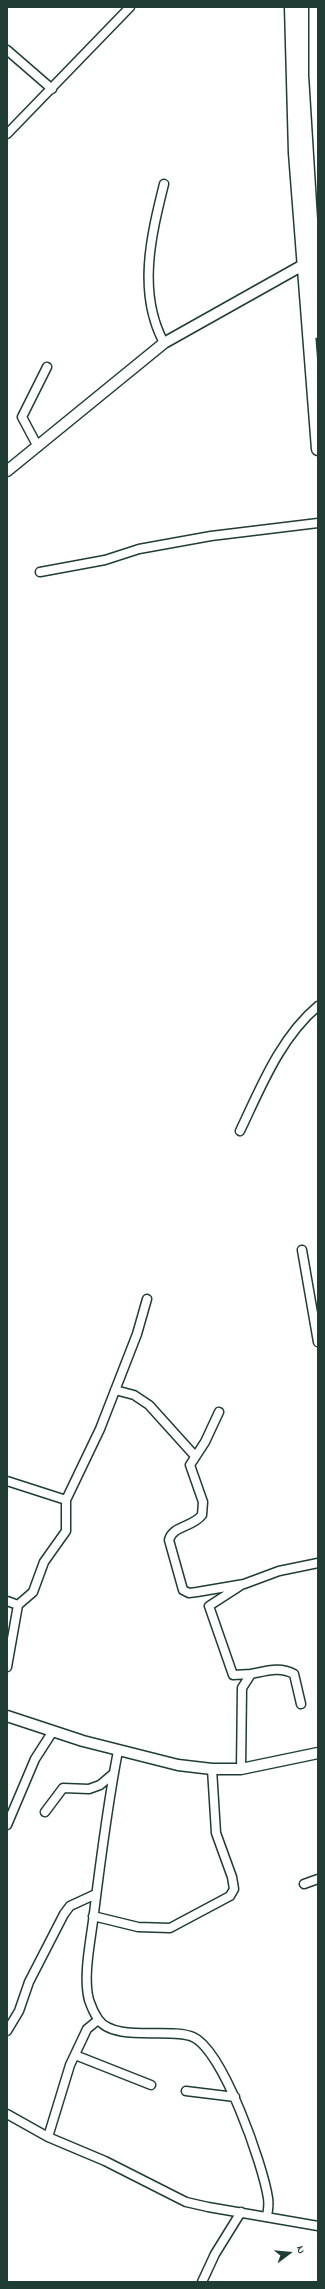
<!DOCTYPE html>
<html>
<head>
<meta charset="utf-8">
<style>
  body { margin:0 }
  #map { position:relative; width:325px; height:2289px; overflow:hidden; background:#fff; font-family:"Indie Flower",sans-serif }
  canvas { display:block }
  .frame { position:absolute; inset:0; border:8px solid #1f3d34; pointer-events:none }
  .north { position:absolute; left:269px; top:2233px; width:40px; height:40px; -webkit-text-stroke:3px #fff; paint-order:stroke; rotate:74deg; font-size:11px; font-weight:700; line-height:16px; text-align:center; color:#1f3d34 }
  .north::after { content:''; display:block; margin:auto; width:14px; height:18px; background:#1f3d34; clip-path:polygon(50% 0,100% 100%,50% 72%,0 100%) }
</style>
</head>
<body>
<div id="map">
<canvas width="325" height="2289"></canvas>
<div class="frame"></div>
<div class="north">N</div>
</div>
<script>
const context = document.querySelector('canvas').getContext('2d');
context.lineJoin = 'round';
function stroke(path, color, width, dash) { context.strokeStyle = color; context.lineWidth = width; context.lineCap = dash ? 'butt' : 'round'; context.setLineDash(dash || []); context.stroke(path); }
const minor = new Path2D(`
  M7 50 52 89
  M7 134 130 7
  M164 184C151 236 137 293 164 343
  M38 447 22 417 47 367
  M40 572 105 560 139 549 211 536 318 523
  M240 1131C261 1087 280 1038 318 1006
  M302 1250 318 1342
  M115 1390 134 1395 149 1405 195 1456
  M219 1412 205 1442 190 1465 203 1502 202 1515C193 1527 172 1526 169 1540L183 1590 189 1593 197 1592 244 1584 279 1571 318 1563
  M7 1481 66 1500
  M240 1586 209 1606 233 1675 251 1674 242 1688 241 1769
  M7 1601 18 1605
  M7 1667 18 1605 33 1592 44 1562 66 1531V1500L100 1429 137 1334 147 1299
  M251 1674C266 1671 280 1666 294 1674L301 1704
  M118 1751C107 1807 100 1864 93 1921 90 1944 83 1978 89 2000 91 2006 94 2013 98 2019 114 2043 171 2027 193 2037 223 2050 263 2165 268 2198 269 2204 268 2211 267 2216
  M45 1812 63 1788 89 1789 100 1785 113 1774
  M7 1825 35 1759 53 1731
  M304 1884 318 1879
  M93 1916 138 1927 170 1928 230 1896 234 1889 232 1877 216 1833 212 1769
  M7 2031 19 2011 29 1982 64 1914 70 1906 96 1894
  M75 2055 151 2085
  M186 2091 235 2097
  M7 2114 48 2137 105 2161 186 2202 208 2207 318 2226
  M48 2137 70 2065 87 2029 98 2020
  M202 2282 215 2254 241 2212`);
const tertiary = new Path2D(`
  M7 471 164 343 303 265
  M7 1716 83 1741 178 1765 212 1769H241L318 1753`);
const primary = new Path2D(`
  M291 7 295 153 318 449
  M302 7V75L318 332`);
stroke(minor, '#1f3d34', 11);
stroke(tertiary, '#1f3d34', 13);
stroke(primary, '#1f3d34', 15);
stroke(minor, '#fff', 8);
stroke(tertiary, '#fff', 10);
stroke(primary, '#fff', 12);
</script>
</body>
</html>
